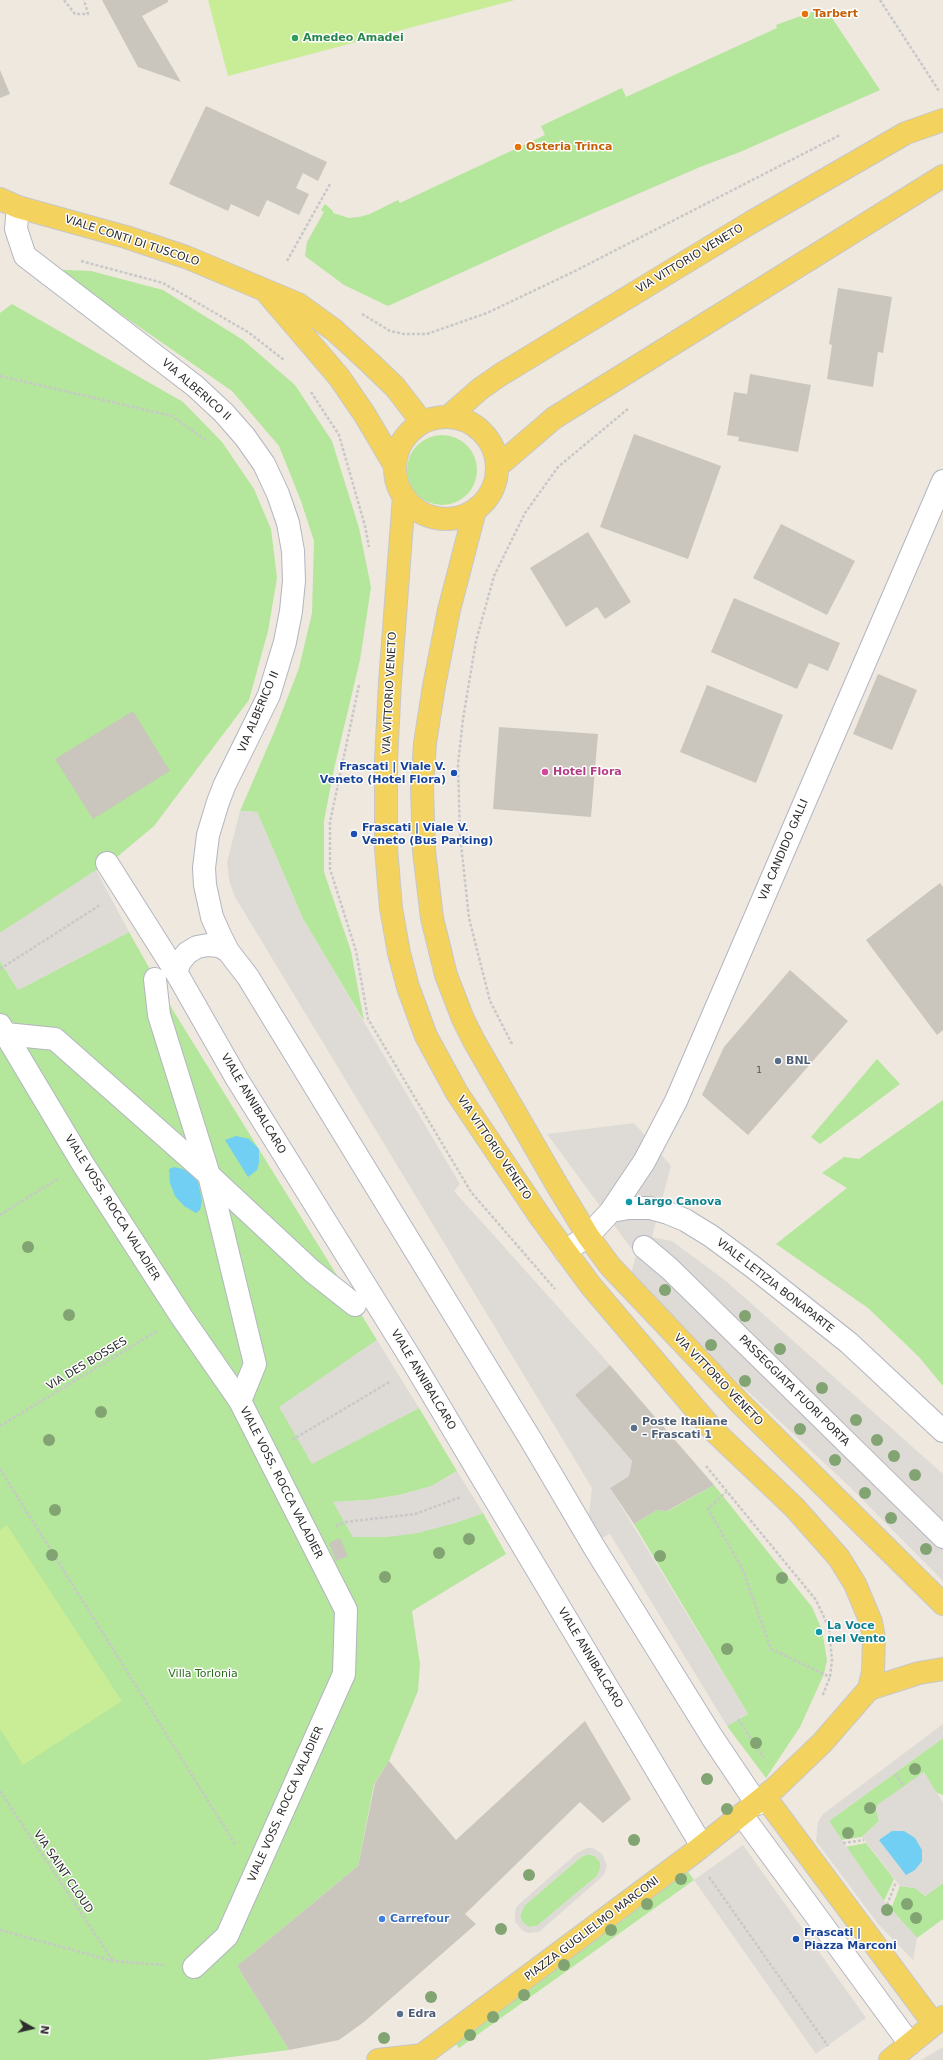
<!DOCTYPE html>
<html>
<head>
<meta charset="utf-8">
<style>
  body { margin:0 }
  #map { position:relative; width:943px; height:2060px; overflow:hidden; background:#eee8df; font-family:"DejaVu Sans",sans-serif }
  canvas { display:block }
  .north { position:absolute; left:12px; top:2008px; width:40px; height:40px; -webkit-text-stroke:3px #fff; paint-order:stroke; rotate:98deg; font-size:11px; font-weight:700; line-height:16px; text-align:center; color:#2d2d2d }
  .north::after { content:''; display:block; margin:auto; width:14px; height:18px; background:#2d2d2d; clip-path:polygon(50% 0,100% 100%,50% 72%,0 100%) }
</style>
</head>
<body>
<div id="map">
<canvas width="943" height="2060"></canvas>
<div class="north">N</div>
</div>
<script>
const context = document.querySelector('canvas').getContext('2d');
context.lineJoin = 'round';
function paint(path, color) { context.fillStyle = color; context.fill(path, 'evenodd'); }
const shape = rows => new Path2D(rows.map(r => 'M' + r).join(''));
function stroke(path, color, width, dash) { context.strokeStyle = color; context.lineWidth = width; context.lineCap = dash ? 'butt' : 'round'; context.setLineDash(dash || []); context.stroke(path); }
function label(font, color, halo, rows, align = 'center') {
  context.font = font + ' "DejaVu Sans",sans-serif'; context.lineWidth = 3; context.setLineDash([]); context.textBaseline = 'middle'; context.strokeStyle = halo; context.fillStyle = color; for (const [text, x, y, turn = 0] of rows) {
    context.save(); context.translate(x, y); context.rotate((+turn || 0) * Math.PI / 180); context.textAlign = isNaN(turn) ? turn : align; if (halo) context.strokeText(text, 0, 0); context.fillText(text, 0, 0); context.restore();
  }
}
const green = shape([
  [820,9,830,15,880,90,740,152,700,167,566,225,388,306,344,285,305,256,307,242,324,212,321,210,325,204,333,211,333,213,349,218,359,217,370,214,398,200,400,203,545,135,541,126,622,88,626,97,777,28,776,25],
  [43,269,91,271,163,290,243,340,295,385,332,441,359,528,371,587,360,660,334,769,324,821,324,872,351,951,364,1021,303,919,257,812,240,811,275,730,299,668,312,613,314,541,301,501,279,446,232,391,109,306],
  [12,304,183,402,222,442,254,489,271,529,277,578,268,631,249,700,154,826,117,857,0,933,0,313],
  '407 470a35 35 0 1 1 70 0a35 35 0 1 1-70 0Z',
  [129,932,174,1012,377,1340,280,1407,312,1463,419,1408,457,1471,432,1486,400,1495,368,1500,334,1502,353,1537,452,1524,483,1513,506,1554,412,1611,420,1664,418,1691,389,1761,374,1784,358,1866,237,1966,289,2050,206,2060,0,2060,0,961,18,990],
  [877,1059,900,1084,820,1144,811,1137],
  [943,1100,943,1386,919,1357,868,1308,776,1244,847,1188,822,1173,844,1157,859,1159],
  [714,1485,812,1607,822,1630,827,1660,824,1674,800,1727,766,1778,727,1726,748,1714,634,1524,657,1510,668,1511],
  [943,1738,943,1795,935,1792,924,1772,876,1809,879,1821,862,1837,841,1840,829,1821],
  [866,1843,894,1879,884,1901,845,1847],
  [588,1854,595,1856,600,1862,600,1869,597,1876,537,1926,529,1927,523,1923,520,1916,524,1906,581,1857],
  [686,1869,694,1880,459,2048,454,2041],
  [943,1883,943,1919,917,1938,891,1909,900,1886,915,1888,925,1896]
]);
const pitch = shape([
  [208,0,515,0,228,76],
  [7,1525,122,1701,23,1765,0,1729,0,1530]
]);
const plaza = shape([
  [240,811,257,812,303,919,460,1184,454,1191,610,1365,575,1395,632,1461,629,1476,610,1488,748,1714,727,1726,610,1534,598,1540,589,1514,592,1488,235,897,229,880,227,862],
  [96,870,129,932,18,990,0,961,0,933],
  [634,1123,671,1166,652,1237,672,1241,726,1281,943,1474,943,1581,851,1488,658,1307,630,1278,636,1255,547,1134],
  [377,1340,419,1408,312,1464,279,1407],
  [457,1471,483,1513,452,1524,418,1533,387,1537,353,1537,333,1502,368,1500,400,1495,432,1486],
  [943,1724,943,1738,829,1821,884,1901,917,1938,913,1960,879,1925,816,1841,818,1822,823,1814],
  [924,1772,943,1803,943,1883,925,1896,915,1888,900,1886,862,1837,879,1821,876,1809,877,1805],
  [743,1845,866,2018,816,2054,694,1880],
  [587,1848,593,1848,602,1854,607,1865,604,1875,539,1932,528,1933,523,1931,515,1922,515,1911,517,1906,577,1853],
  [588,1854,595,1856,600,1862,600,1869,597,1876,537,1926,529,1927,523,1923,520,1916,524,1906,581,1857],
  [943,2047,943,2060,921,2060]
]);
const water = shape([
  [236,1136,249,1139,259,1149,259,1163,257,1170,248,1177,225,1140],
  [174,1167,183,1169,192,1175,198,1182,202,1201,200,1210,196,1213,184,1206,175,1196,170,1183,169,1169],
  [892,1831,904,1831,915,1838,922,1850,922,1861,915,1870,906,1875,879,1840]
]);
const building = shape([
  [102,0,168,0,168,2,142,16,181,82,138,67],
  [0,70,10,94,0,98],
  [206,106,327,162,318,181,303,173,296,188,309,194,299,215,267,200,259,217,231,204,228,211,169,184],
  [838,288,892,297,883,353,878,352,873,387,827,379,832,345,829,344],
  [750,374,811,385,798,452,738,441,739,437,727,435,734,392,747,394],
  [634,434,721,466,688,559,600,527],
  [781,524,855,561,827,615,753,578],
  [588,532,631,602,605,619,597,607,566,627,530,568],
  [734,598,840,643,828,671,809,663,797,689,711,652],
  [878,674,917,690,892,750,853,734],
  [707,685,783,715,756,783,680,752],
  [133,711,170,771,93,819,55,759],
  [499,727,598,734,591,817,493,809],
  [940,883,943,887,943,1030,937,1035,866,940],
  [790,970,848,1021,748,1135,702,1095,724,1047],
  [610,1365,714,1485,667,1511,657,1510,634,1524,610,1488,629,1476,632,1461,575,1395],
  [340,1538,348,1556,336,1561,329,1543],
  [585,1721,631,1799,603,1823,580,1802,465,1914,476,1924,364,2022,339,2040,289,2050,237,1966,358,1866,375,1783,389,1761,456,1840]
]);
const path = shape([
  [64,0,75,14,88,14,84,0],
  [880,0,939,91],
  [81,261,163,283,248,332,284,360],
  [287,261,330,184],
  [362,314,390,331,404,334,427,334,487,313,573,272,840,135],
  [0,376,172,416,207,441],
  [311,392,339,435,365,526,369,547],
  [359,685,330,822,330,869,356,951,368,1019,471,1192,555,1289],
  [0,969,100,905],
  [512,1044,490,1001,469,918,460,835,458,764,463,719,476,641,494,576,525,513,558,467,629,408],
  [0,1215,59,1178],
  [0,1426,157,1331],
  [292,1440,391,1381],
  [706,1466,816,1600,829,1628,832,1660,830,1677,822,1697],
  [0,1469,235,1844],
  [727,1491,708,1509,742,1568,771,1649,830,1677],
  [336,1526,345,1522,415,1514,461,1497],
  [738,1719,764,1758],
  [895,1774,904,1786],
  [0,1791,113,1961],
  [843,1843,864,1840],
  [709,1877,828,2046],
  [887,1905,896,1882],
  [0,1930,113,1961,165,1965]
]);
const minor = shape([
  [18,207,16,229,25,256,195,386,224,413,245,437,264,464,278,494,288,523,293,551,294,581,291,611,285,642,269,695,225,784,218,802,208,835,204,868,205,885,212,917,220,935,228,951,248,977,531,1440,594,1547,712,1737,757,1804],
  [107,863,176,972],
  [228,951,219,946,208,945,197,947,187,953,180,962,176,972,237,1079,413,1362,702,1846],
  [155,979,159,1015,209,1175,255,1364,240,1401],
  [0,1025,83,1164,181,1316,240,1401,346,1610,344,1674,227,1936,194,1967],
  [6,1034,55,1039,209,1175,312,1271,355,1305],
  [611,1211,644,1162,676,1101,943,481],
  [644,1247,670,1269,943,1537],
  [565,1251,588,1236,611,1211,629,1208,650,1208,668,1213,685,1220,711,1236,753,1267,849,1343,943,1431],
  [742,1815,910,2044]
]);
const major = shape([
  [0,199,18,207,126,237,186,257,298,304,334,330,370,363,395,387,422,422],
  [268,294,339,377,365,415,395,466],
  [448,417,480,389,500,375,750,223,906,133,943,120],
  '395 468a51 51 0 1 1 102 0a51 51 0 1 1-102 0Z',
  [497,467,554,418,943,176],
  [404,496,390,682,386,761,386,848,391,908,399,953,408,987,426,1036,457,1093,541,1218,591,1286,714,1431,795,1508,839,1558,855,1584,871,1622,874,1638,873,1672,869,1689],
  [475,510,449,610,434,686,425,743,422,788,424,851,432,918,446,975,463,1019,474,1041,557,1185,588,1236,610,1266,740,1403,943,1604],
  [765,1797,934,2024],
  [378,2060,422,2055,692,1854,775,1788,822,1743,869,1689,919,1673,943,1669],
  [890,2060,943,2017]
]);
const trees = [
  [28,1247],
  [665,1290],
  [69,1315],
  [745,1316],
  [711,1345],
  [780,1349],
  [745,1381],
  [822,1388],
  [101,1412],
  [856,1420],
  [800,1429],
  [49,1440],
  [877,1440],
  [894,1456],
  [835,1460],
  [915,1475],
  [865,1493],
  [55,1510],
  [891,1518],
  [469,1539],
  [926,1549],
  [439,1553],
  [52,1555],
  [660,1556],
  [385,1577],
  [782,1578],
  [727,1649],
  [756,1743],
  [915,1769],
  [707,1779],
  [870,1808],
  [727,1809],
  [848,1833],
  [634,1840],
  [529,1875],
  [681,1879],
  [647,1904],
  [907,1904],
  [887,1910],
  [916,1918],
  [501,1929],
  [611,1930],
  [564,1965],
  [524,1995],
  [431,1997],
  [493,2017],
  [470,2035],
  [384,2038]
];
const markers = [
  [805,14,4,"#e8710a"],
  [295,38,4,"#2e9e5b"],
  [518,147,4,"#e8710a"],
  [545,772,4,"#d1479c"],
  [454,773,4,"#1a4fb4"],
  [354,834,4,"#1a4fb4"],
  [778,1061,4,"#5c6f8a"],
  [629,1202,4,"#0f9aa8"],
  [634,1428,4,"#5c6f8a"],
  [819,1632,4,"#0f9aa8"],
  [382,1919,4,"#3f7fe0"],
  [796,1939,4,"#1a4fb4"],
  [400,2014,4,"#5c6f8a"]
];
const numberNames = [
  ["1",759,1071]
];
const foodNames = [
  ["Tarbert",813,14],
  ["Osteria Trinca",526,147]
];
const leisureNames = [
  ["Amedeo Amadei",303,38]
];
const streetNames = [
  ["VIALE CONTI DI TUSCOLO",132,241,18],
  ["VIA VITTORIO VENETO",690,259,-31],
  ["VIA ALBERICO II",196,390,41],
  ["VIA VITTORIO VENETO",390,693,-87],
  ["VIA ALBERICO II",259,712,-67],
  ["VIA CANDIDO GALLI",784,850,-67],
  ["VIALE ANNIBALCARO",253,1104,59],
  ["VIA VITTORIO VENETO",494,1148,56],
  ["VIALE VOSS. ROCCA VALADIER",112,1208,58],
  ["VIALE LETIZIA BONAPARTE",775,1286,38],
  ["VIA DES BOSSES",87,1364,-31],
  ["VIALE ANNIBALCARO",423,1380,59],
  ["VIA VITTORIO VENETO",718,1380,46],
  ["PASSEGGIATA FUORI PORTA",794,1391,45],
  ["VIALE VOSS. ROCCA VALADIER",281,1483,63],
  ["VIALE ANNIBALCARO",590,1658,59],
  ["VIALE VOSS. ROCCA VALADIER",286,1804,-66],
  ["VIA SAINT CLOUD",63,1872,56],
  ["PIAZZA GUGLIELMO MARCONI",592,1929,-37]
];
const transitNames = [
  ["Frascati | Viale V.",446,767,"right"],
  ["Veneto (Hotel Flora)",446,780,"right"],
  ["Frascati | Viale V.",362,828],
  ["Veneto (Bus Parking)",362,841],
  ["Frascati |",804,1933],
  ["Piazza Marconi",804,1946]
];
const hotelNames = [
  ["Hotel Flora",553,772]
];
const serviceNames = [
  ["BNL",786,1061],
  ["Poste Italiane",642,1422],
  ["– Frascati 1",642,1435],
  ["Edra",408,2014]
];
const cultureNames = [
  ["Largo Canova",637,1202],
  ["La Voce",827,1626],
  ["nel Vento",827,1639]
];
const parkNames = [
  ["Villa Torlonia",203,1674]
];
const shopNames = [
  ["Carrefour",390,1919]
];
paint(green, '#b4e69b');
paint(pitch, '#c8ed96');
paint(plaza, '#dedbd6');
paint(water, '#70cff2');
paint(building, '#cac6bd');
stroke(minor, '#b3b5c0', 24);
stroke(major, '#c8c8c8', 24);
stroke(path, '#c8c8c8', 2.5, [3, 2]);
stroke(minor, '#fff', 22);
stroke(major, '#f4d25e', 22);
context.fillStyle = '#82a472';
for (const [x, y] of trees) { context.beginPath(); context.arc(x, y, 6, 0, 2 * Math.PI); context.fill(); }
for (const [x, y, r, color] of markers) { const dot = new Path2D(); dot.arc(x, y, r, 0, 2 * Math.PI); context.fillStyle = color; context.fill(dot); stroke(dot, '#fff', 1.5); }
label('9px', '#545351', null, numberNames);
label('bold 11px', '#c56008', '#fff', foodNames, 'left');
label('bold 11px', '#27864d', '#fff', leisureNames, 'left');
label('11px', '#2d2d2d', '#fff', streetNames);
label('bold 11px', '#164399', '#fff', transitNames, 'left');
label('bold 11px', '#b23c85', '#fff', hotelNames, 'left');
label('bold 11px', '#4e5e75', '#fff', serviceNames, 'left');
label('bold 11px', '#0d838f', '#fff', cultureNames, 'left');
label('11px', '#2a6d19', '#fff', parkNames);
label('bold 11px', '#366cbe', '#fff', shopNames, 'left');
</script>
</body>
</html>
